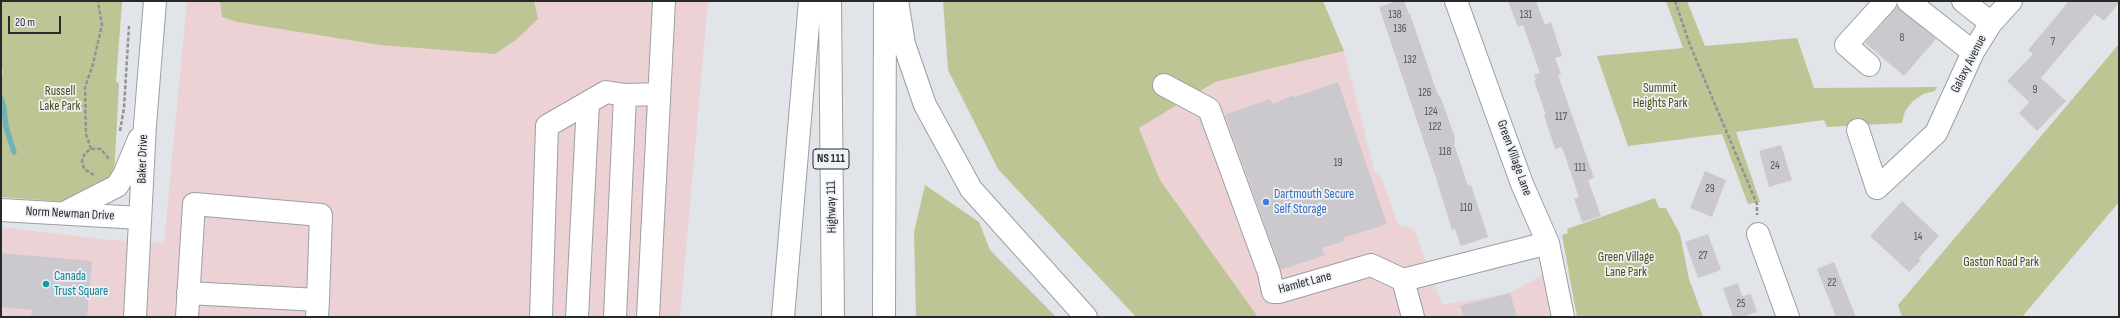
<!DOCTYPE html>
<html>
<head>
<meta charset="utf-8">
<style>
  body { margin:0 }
  #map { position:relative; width:2120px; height:318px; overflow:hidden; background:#e1e4e8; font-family:"Sofia Sans Condensed",sans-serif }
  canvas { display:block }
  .frame { position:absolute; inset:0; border:2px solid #27292a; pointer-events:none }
  .scale { position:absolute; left:8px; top:16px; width:53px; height:18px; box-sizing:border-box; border:2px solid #27292a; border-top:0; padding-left:5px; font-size:12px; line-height:14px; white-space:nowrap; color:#27292a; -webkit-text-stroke:3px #eef1f6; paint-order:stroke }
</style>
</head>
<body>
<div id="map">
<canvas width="2120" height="318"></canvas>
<div class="frame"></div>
<div class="scale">20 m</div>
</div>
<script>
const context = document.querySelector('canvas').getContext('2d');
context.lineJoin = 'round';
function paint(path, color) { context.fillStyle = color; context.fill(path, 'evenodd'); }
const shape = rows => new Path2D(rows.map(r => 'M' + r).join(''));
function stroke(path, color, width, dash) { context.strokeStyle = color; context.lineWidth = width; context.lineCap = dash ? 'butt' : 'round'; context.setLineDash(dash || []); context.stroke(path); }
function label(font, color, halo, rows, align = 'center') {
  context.font = font + ' "Sofia Sans Condensed",sans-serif'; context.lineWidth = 3.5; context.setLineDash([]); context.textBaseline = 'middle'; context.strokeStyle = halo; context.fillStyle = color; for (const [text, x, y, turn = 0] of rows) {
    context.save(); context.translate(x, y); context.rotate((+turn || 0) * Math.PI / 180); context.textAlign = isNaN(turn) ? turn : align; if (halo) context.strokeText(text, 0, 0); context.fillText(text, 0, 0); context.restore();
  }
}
const commercial = shape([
  [187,1,708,1,680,317,1,317,1,227,110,240,164,243],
  [1344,51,1374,170,1381,176,1398,225,1414,229,1442,305,1510,293,1546,273,1552,317,1258,317,1160,180,1139,128,1215,82]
]);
const green = shape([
  [1,1,122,2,116,82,119,83,113,197,105,205,1,197,1,84,3,71,1,64],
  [220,1,534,1,538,19,517,39,495,54,380,45,237,22,222,17],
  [943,1,1323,1,1344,51,1215,82,1139,128,1160,180,1258,317,1136,317,998,169,948,70],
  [1666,1,1687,1,1705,46,1797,38,1814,88,1937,87,1935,91,1923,94,1913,101,1905,111,1902,123,1827,127,1824,120,1736,132,1760,202,1748,204,1722,134,1628,146,1597,56,1683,48],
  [2119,44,2119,202,2022,317,1902,317,1898,305],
  [925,185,979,222,990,250,1056,317,916,317,914,232],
  [1655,198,1659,208,1666,208,1680,234,1689,279,1703,317,1577,317,1562,235,1568,233,1567,229]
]);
const stream = shape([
  [1,98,4,109,6,127,14,152]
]);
const building = shape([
  [1397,1,1404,1,1409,14,1410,14,1437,93,1441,98,1455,138,1454,144,1468,186,1471,185,1488,237,1461,246,1455,229,1452,230,1437,181,1379,7],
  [1508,1,1536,1,1545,25,1551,22,1562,56,1555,58,1561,74,1558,75,1594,178,1588,180,1601,216,1582,222,1574,199,1579,197,1562,147,1555,149,1544,115,1546,115,1534,81,1536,80,1534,75,1540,73,1523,25,1518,27],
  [2069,1,2119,1,2119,3,2104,21,2095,14,2041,78,2066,101,2037,131,2019,113,2029,102,2007,81,2033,54,2028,50],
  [1897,6,1936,39,1904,76,1865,43],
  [1338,82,1387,224,1343,238,1344,241,1322,248,1325,255,1281,270,1225,115,1270,99,1272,104,1294,95,1295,97],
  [1781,145,1792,180,1769,187,1759,151],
  [1705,171,1726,180,1712,217,1690,208],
  [1902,201,1939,236,1919,258,1921,260,1909,272,1870,236],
  [1708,234,1721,270,1698,278,1685,242],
  [1,253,92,261,87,317,31,317,32,310,1,307],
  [1834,262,1856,317,1836,317,1817,269],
  [1738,283,1742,296,1751,294,1757,312,1743,317,1733,317,1723,288],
  [1510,293,1517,317,1464,317,1460,306]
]);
const path = shape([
  [1675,1,1690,45,1757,204,1757,215],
  [120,131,124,108,129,26],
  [91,149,86,134,85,87,93,64,102,25,98,1],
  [94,175,84,169,82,161,85,153,91,149,101,149,109,159]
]);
const minor = shape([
  [1456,1,1522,184,1548,243,1563,317],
  [1908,1,1973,52],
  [1963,1,1991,23],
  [1869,65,1846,45,1886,1],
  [1164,85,1209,109,1269,273,1273,292,1279,292,1371,265,1403,280,1548,243],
  [1858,130,1877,188,1936,133,1973,52,1991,23,2011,1],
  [1,210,140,218],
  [64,213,117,186,124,175,139,139],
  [1758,234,1788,317],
  [1403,280,1413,317],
  [188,293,318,300,317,317],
  [135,317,145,125,155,1],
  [187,317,194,204,321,215,318,300],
  [541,317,547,126,606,92,625,95,659,94],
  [577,317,588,103],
  [615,317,625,95],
  [648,317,664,1]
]);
const highway = shape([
  [830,1,833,317],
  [897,1,904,44,925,105,971,189,1086,317],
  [783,317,810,1],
  [884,317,885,1]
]);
const markers = [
  [1266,202,4,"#3f7fe0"],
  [46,284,4,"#0f9aa8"]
];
const numberNames = [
  ["138",1395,15],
  ["131",1526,15],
  ["136",1400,29],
  ["8",1902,38],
  ["7",2053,42],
  ["132",1410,60],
  ["9",2035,90],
  ["126",1425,93],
  ["124",1431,112],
  ["117",1561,117],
  ["122",1435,127],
  ["118",1445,152],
  ["19",1338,163],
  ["24",1775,166],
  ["111",1580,168],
  ["29",1710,189],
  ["110",1466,208],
  ["14",1918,237],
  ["27",1703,256],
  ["22",1832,283],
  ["25",1741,304]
];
const shields = [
  [831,159,36]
];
const shieldNames = [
  ["NS 111",831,159]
];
const streetNames = [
  ["Galaxy Avenue",1969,64,-63],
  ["Green Village Lane",1514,158,70],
  ["Baker Drive",143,159,-88],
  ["Highway 111",832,207,-91],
  ["Norm Newman Drive",70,214,3],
  ["Hamlet Lane",1305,283,-15]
];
const parkNames = [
  ["Summit",1660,89],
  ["Heights Park",1660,104],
  ["Russell",60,92],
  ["Lake Park",60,107],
  ["Green Village",1626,258],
  ["Lane Park",1626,273],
  ["Gaston Road Park",2001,263]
];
const shopNames = [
  ["Dartmouth Secure",1274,195],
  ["Self Storage",1274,210]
];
const cultureNames = [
  ["Canada",54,277],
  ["Trust Square",54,292]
];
paint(commercial, '#edd2d5');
paint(green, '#bec595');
stroke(stream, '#6fb3b7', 5.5);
paint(building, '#ccc9ce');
stroke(minor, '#9b9ea2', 24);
stroke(highway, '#9b9ea2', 24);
stroke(path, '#909295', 2.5, [4, 2]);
stroke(minor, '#fff', 22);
stroke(highway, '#fff', 22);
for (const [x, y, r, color] of markers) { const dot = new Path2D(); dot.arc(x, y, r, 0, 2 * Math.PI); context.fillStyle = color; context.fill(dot); stroke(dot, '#eef1f6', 1.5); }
label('11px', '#505153', null, numberNames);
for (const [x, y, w] of shields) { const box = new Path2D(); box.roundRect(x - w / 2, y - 10, w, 20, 3); context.fillStyle = '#eef1f6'; context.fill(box); stroke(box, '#27292a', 1); }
label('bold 12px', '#27292a', null, shieldNames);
label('13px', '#27292a', '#eef1f6', streetNames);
label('13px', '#484d13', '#eef1f6', parkNames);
label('13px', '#366cbe', '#eef1f6', shopNames, 'left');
label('13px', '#0d838f', '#eef1f6', cultureNames, 'left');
</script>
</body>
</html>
